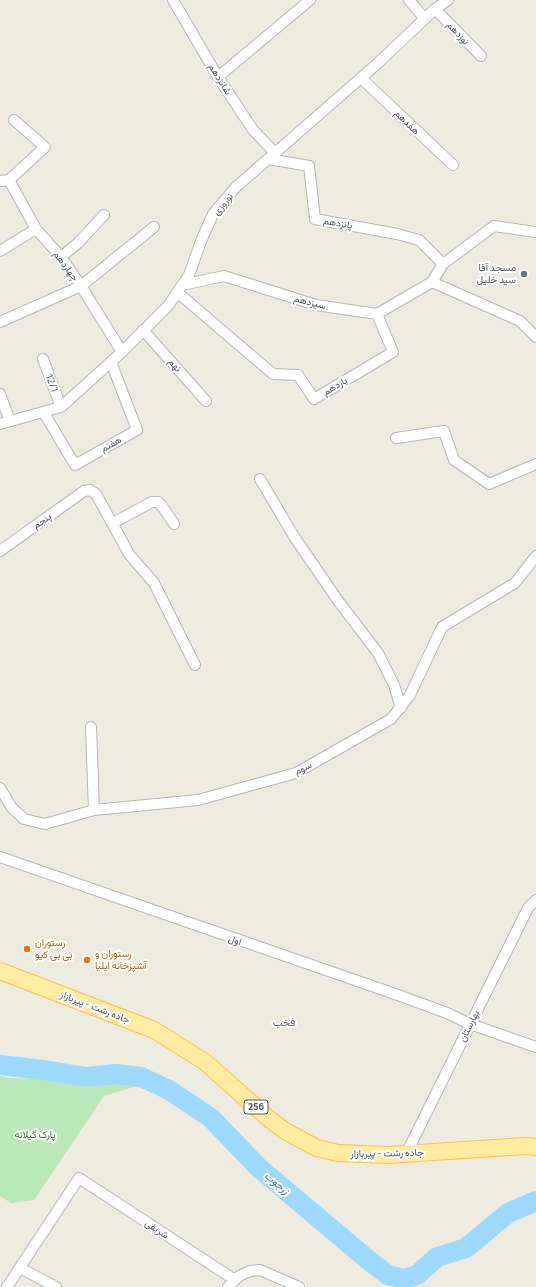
<!DOCTYPE html>
<html>
<head>
<meta charset="utf-8">
<style>
  body { margin:0 }
  canvas { display:block; background:#edeadf }
</style>
</head>
<body>
<canvas width="536" height="1287"></canvas>
<script>
const context = document.querySelector('canvas').getContext('2d');
context.lineJoin = 'round';
function paint(path, color) { context.fillStyle = color; context.fill(path, 'evenodd'); }
const shape = rows => new Path2D(rows.map(r => 'M' + r).join(''));
function stroke(path, color, width, dash) { context.strokeStyle = color; context.lineWidth = width; context.lineCap = dash ? 'butt' : 'round'; context.setLineDash(dash || []); context.stroke(path); }
function label(font, color, halo, rows, align = 'center') {
  context.font = font + ' Commissioner,Vazirmatn,sans-serif'; context.lineWidth = 4; context.setLineDash([]); context.textBaseline = 'middle'; context.strokeStyle = halo; context.fillStyle = color; for (const [text, x, y, turn = 0] of rows) {
    context.save(); context.translate(x, y); context.rotate((+turn || 0) * Math.PI / 180); context.textAlign = isNaN(turn) ? turn : align; if (halo) context.strokeText(text, 0, 0); context.fillText(text, 0, 0); context.restore();
  }
}
const green = shape([
  [0,1076,10,1078,103,1081,137,1086,104,1096,34,1200,11,1203,0,1196]
]);
const river = shape([
  [0,1065,44,1070,86,1077,116,1074,141,1077,169,1090,211,1118,258,1167,367,1259,388,1275,403,1279,417,1275,437,1257,466,1248,508,1213,536,1201]
]);
const minor = shape([
  [173,0,218,77,253,130,275,153],
  [409,0,425,19],
  [435,9,481,56],
  [218,77,310,0],
  [361,78,453,165],
  [269,159,309,166,315,219,397,234,419,240,443,264],
  [9,180,36,229,61,257,81,286,122,352],
  [0,181,9,180,45,147,14,120],
  [0,251,36,229],
  [61,257,78,243,104,215],
  [432,282,520,321,536,337],
  [182,285,224,276,316,305,377,314,432,282,443,264,494,226,536,232],
  [177,292,273,374,298,375,314,399,393,352,377,314],
  [0,322,81,286,154,227],
  [143,330,206,401],
  [43,359,61,407],
  [0,394,10,421],
  [44,413,75,465,137,430,111,362],
  [0,424,61,407,122,352,168,306,189,275,201,241,213,214,236,187,378,63,435,9,448,0],
  [396,438,444,431,454,460,489,484,536,464],
  [260,479,295,538,339,602,378,653,394,685,401,708],
  [113,523,152,502,158,502,162,506,174,524],
  [0,551,84,491,90,490,96,494,129,554,154,583,195,665],
  [91,727,94,810],
  [0,788,12,808,24,819,45,824,94,810,198,800,296,773,391,719,410,695,442,627,515,583,536,556],
  [0,857,398,995,447,1013,470,1024,536,1047],
  [406,1154,528,908,536,900],
  [20,1268,56,1287],
  [7,1287,79,1178,235,1280],
  [228,1287,239,1276,250,1271,260,1270,299,1287]
]);
const primary = shape([
  [0,971,154,1030,205,1062,268,1118,285,1131,317,1148,338,1153,387,1155,526,1146,536,1147]
]);
const markers = [
  [524,274,4,"#6b7280"],
  [27,949,4,"#e8710a"],
  [87,960,4,"#e8710a"]
];
const shields = [
  [256,1107,24]
];
const shieldNames = [
  ["256",256,1107]
];
const streetNames = [
  ["نوزدهم",458,33,46],
  ["شانزدهم",220,79,58],
  ["هفدهم",407,122,44],
  ["نوروزی",223,204,-51],
  ["پانزدهم",338,223,10],
  ["چهاردهم",66,266,53],
  ["سیزدهم",310,302,14],
  ["نهم",175,365,48],
  ["12/1",52,383,69],
  ["یازدهم",335,386,-31],
  ["هفتم",111,444,-29],
  ["پنجم",42,521,-35],
  ["سوم",303,768,-26],
  ["اول",235,940,19],
  ["جاده رشت - پیربازار",95,1007,21],
  ["بهارستان",469,1026,-64],
  ["جاده رشت - پیربازار",387,1153,-1],
  ["شریفی",157,1229,33]
];
const worshipNames = [
  ["مسجد آقا",516,268],
  ["سید خلیل",516,280]
];
const foodNames = [
  ["رستوران",35,943],
  ["بی بی کیو",35,955],
  ["رستوران و",95,954],
  ["آشپزخانه ایلیا",95,966]
];
const parkNames = [
  ["پارک گیلانه",35,1135]
];
const neighbourhoodNames = [
  ["فخب",284,1022]
];
const waterNames = [
  ["زرجوب",277,1183,40]
];
paint(green, '#bbe8b8');
stroke(river, '#9ed9ff', 20);
stroke(minor, '#b5b9be', 12);
stroke(primary, '#ffc347', 18);
stroke(minor, '#fff', 10);
stroke(primary, '#ffeca3', 16);
for (const [x, y, r, color] of markers) { const dot = new Path2D(); dot.arc(x, y, r, 0, 2 * Math.PI); context.fillStyle = color; context.fill(dot); stroke(dot, '#fff', 1.5); }
for (const [x, y, w] of shields) { const box = new Path2D(); box.roundRect(x - w / 2, y - 7, w, 14, 3); context.fillStyle = '#fff'; context.fill(box); stroke(box, '#585d62', 1); }
label('bold 9px', '#585d62', null, shieldNames);
label('10px', '#585d62', '#fff', streetNames);
label('10px', '#5b616d', '#fff', worshipNames, 'right');
label('10px', '#c56008', '#fff', foodNames, 'left');
label('10px', '#2c862c', '#fff', parkNames);
label('11px', '#696f74', '#fff', neighbourhoodNames);
label('italic 11px', '#3075b2', '#fff', waterNames);
</script>
</body>
</html>
